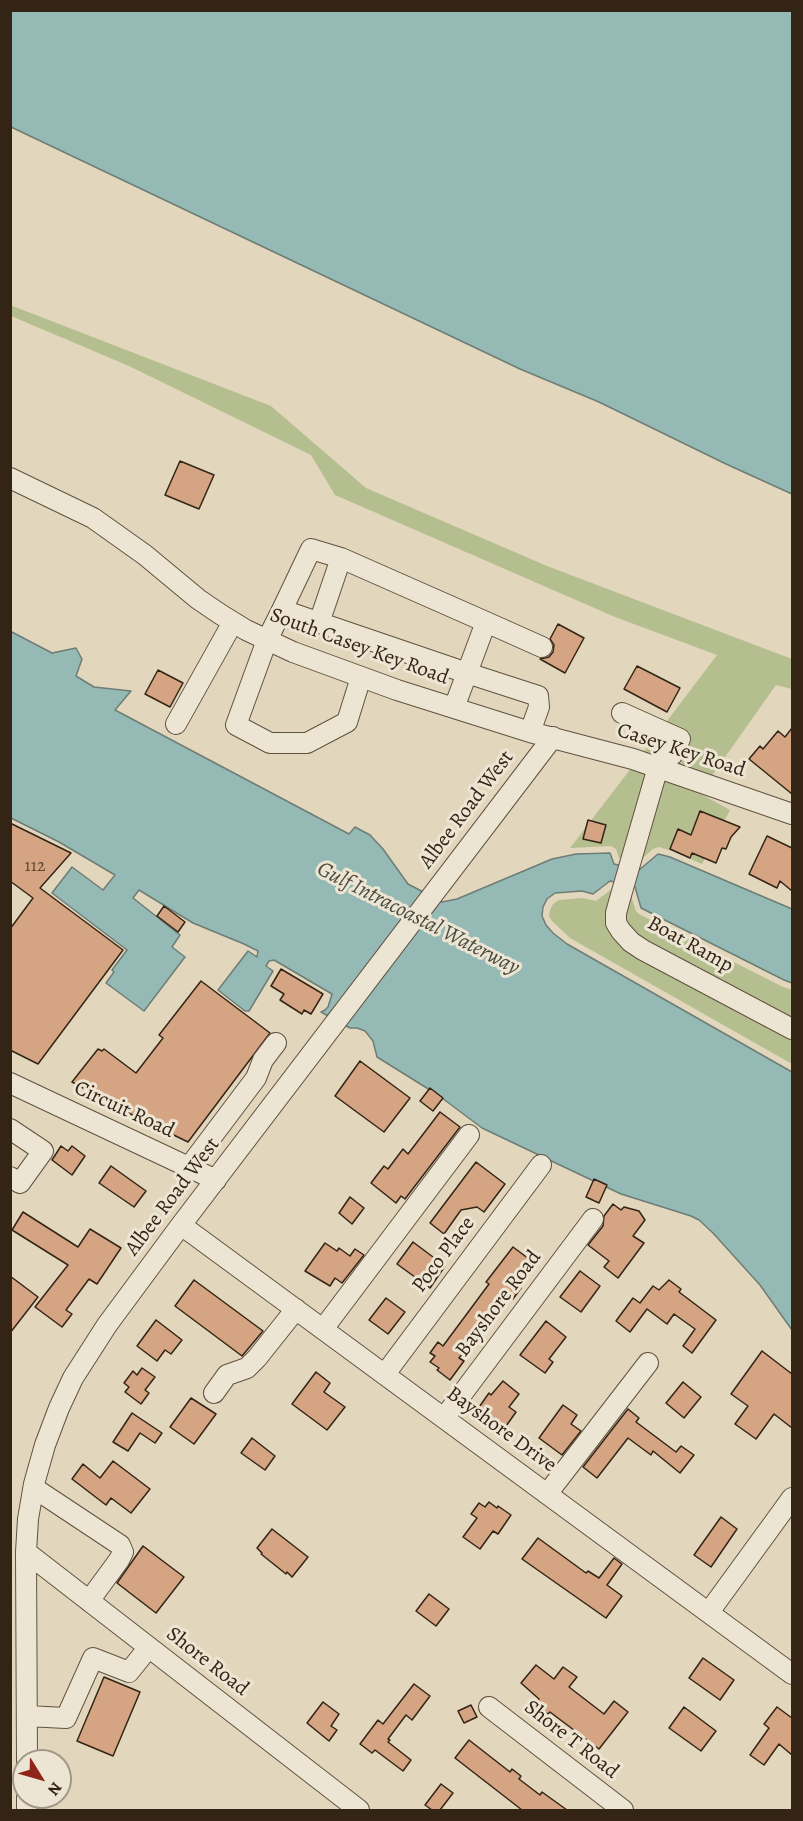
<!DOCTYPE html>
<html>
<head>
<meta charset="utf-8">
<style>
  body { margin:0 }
  #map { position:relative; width:803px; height:1821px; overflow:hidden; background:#e2d7bc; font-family:Alegreya,serif }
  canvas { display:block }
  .frame { position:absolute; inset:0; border:12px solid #342416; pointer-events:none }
  .north { position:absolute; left:12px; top:1749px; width:60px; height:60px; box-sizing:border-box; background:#ece5d3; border:2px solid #a29887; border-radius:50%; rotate:127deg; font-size:16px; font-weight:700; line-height:24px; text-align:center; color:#342416 }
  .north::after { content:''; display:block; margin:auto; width:21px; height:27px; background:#8f2418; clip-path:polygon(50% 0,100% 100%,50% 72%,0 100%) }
</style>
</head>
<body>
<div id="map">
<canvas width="803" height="1821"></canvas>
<div class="frame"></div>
<div class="north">N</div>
</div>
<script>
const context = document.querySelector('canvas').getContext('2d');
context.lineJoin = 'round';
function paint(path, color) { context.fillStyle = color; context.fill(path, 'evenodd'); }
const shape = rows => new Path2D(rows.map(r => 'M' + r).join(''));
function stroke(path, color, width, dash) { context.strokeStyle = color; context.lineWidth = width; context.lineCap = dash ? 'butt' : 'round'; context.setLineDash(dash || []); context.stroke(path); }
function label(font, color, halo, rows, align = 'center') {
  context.font = font + ' Alegreya,serif'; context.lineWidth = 6; context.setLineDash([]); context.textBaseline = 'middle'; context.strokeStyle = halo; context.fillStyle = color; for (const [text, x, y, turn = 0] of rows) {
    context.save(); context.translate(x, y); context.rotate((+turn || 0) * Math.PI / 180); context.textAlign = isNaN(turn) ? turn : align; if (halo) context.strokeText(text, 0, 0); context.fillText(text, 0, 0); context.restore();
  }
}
const green = shape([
  [10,305,271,406,366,488,547,566,792,659,792,689,776,685,711,777,642,754,717,655,615,617,335,495,311,455,129,366,11,316],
  [632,767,702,790,701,794,730,810,702,864,672,851,659,847,653,849,637,863,619,858,616,849,611,846,570,848],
  [613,888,630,893,636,911,639,914,781,986,792,990,792,1064,570,938,552,921,549,916,550,910,553,904,559,900,582,898,596,901]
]);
const water = shape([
  [10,11,792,11,792,494,726,464,599,402,520,369,11,127,10,11],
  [10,631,52,653,76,648,82,659,76,676,94,687,131,691,115,710,349,834,355,827,370,835,383,849,408,884,442,902,457,899,552,859,576,854,610,853,614,864,639,870,658,854,670,857,792,909,792,983,784,980,641,908,635,887,610,881,593,894,582,891,555,893,547,899,543,907,542,916,546,925,553,933,567,944,792,1072,792,1330,760,1285,713,1233,699,1220,691,1216,621,1194,482,1128,438,1095,377,1057,373,1041,365,1031,357,1028,350,1028,321,1012,325,1010,328,1007,332,994,274,960,269,961,266,966,273,971,249,1011,245,1011,218,990,248,951,257,957,258,951,244,944,193,923,139,890,133,898,180,935,172,947,185,957,144,1011,106,983,114,972,112,970,127,950,52,893,72,867,103,890,115,875,59,842,11,818,10,631]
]);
const building = shape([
  [180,461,214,475,199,509,165,495,180,461],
  [558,624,584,638,565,673,540,659,549,657,553,652,554,645,550,639,558,624],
  [637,666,680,688,667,712,624,689,637,666],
  [158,670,183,683,170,707,145,694,158,670],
  [792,728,792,794,749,759,760,746,763,749,778,731,785,737,792,728],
  [700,811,740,827,731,837,726,849,722,848,716,863,692,853,690,858,670,849,678,829,691,835,700,811],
  [588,820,606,825,601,843,583,839,588,820],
  [10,823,71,853,40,888,123,950,38,1064,10,1050,10,929,33,898,10,881,10,823],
  [767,836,792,848,792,891,780,881,777,888,749,874,767,836],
  [164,906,185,922,178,932,157,916,164,906],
  [281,969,323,994,311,1014,304,1010,302,1014,280,1000,284,994,271,986,281,969],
  [201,981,270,1033,188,1142,112,1105,113,1104,72,1082,98,1049,102,1051,104,1049,136,1073,163,1038,159,1035,201,981],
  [360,1061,410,1098,384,1132,335,1096,360,1061],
  [430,1088,443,1098,433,1111,420,1101,430,1088],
  [440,1112,460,1127,405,1199,401,1196,396,1203,371,1183,384,1166,388,1169,403,1149,408,1154,440,1112],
  [61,1146,68,1151,72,1146,85,1156,72,1175,52,1160,61,1146],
  [476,1162,505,1184,484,1212,477,1207,461,1210,444,1234,430,1223,476,1162],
  [111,1166,146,1191,134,1207,99,1183,111,1166],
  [594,1179,607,1185,599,1203,586,1197,594,1179],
  [350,1197,364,1208,352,1224,339,1213,350,1197],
  [613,1204,621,1210,624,1207,639,1211,645,1220,633,1236,644,1243,618,1278,604,1267,609,1261,588,1245,603,1226,604,1216,613,1204],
  [23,1212,78,1247,90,1229,121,1248,97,1284,89,1279,66,1310,72,1314,62,1327,35,1307,68,1265,12,1230,23,1212],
  [413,1242,445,1266,430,1288,397,1264,413,1242],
  [325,1243,337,1251,339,1248,350,1256,355,1249,364,1255,342,1283,335,1278,330,1286,305,1271,325,1243],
  [513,1247,533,1262,516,1285,521,1288,513,1299,510,1297,485,1330,482,1328,459,1358,464,1361,450,1380,437,1370,439,1368,430,1362,435,1356,430,1353,438,1342,443,1346,489,1284,486,1282,513,1247],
  [580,1271,600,1286,581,1312,560,1297,580,1271],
  [10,1276,38,1297,10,1333,10,1276],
  [194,1280,263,1331,242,1356,175,1306,194,1280],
  [669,1280,681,1289,679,1292,716,1320,692,1353,683,1346,695,1329,674,1314,667,1324,647,1309,630,1332,616,1321,633,1298,640,1303,653,1286,659,1290,669,1280],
  [386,1298,405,1312,388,1334,369,1320,386,1298],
  [156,1320,182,1340,171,1354,165,1350,157,1361,137,1346,156,1320],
  [546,1321,566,1337,549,1359,553,1362,545,1373,520,1355,546,1321],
  [762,1351,792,1374,792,1428,774,1414,756,1439,735,1424,748,1406,731,1394,762,1351],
  [142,1368,155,1377,145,1390,149,1393,141,1404,125,1392,129,1387,124,1383,133,1371,137,1375,142,1368],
  [316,1372,330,1383,324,1392,345,1407,327,1430,292,1404,316,1372],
  [503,1381,519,1394,509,1407,516,1412,504,1429,477,1410,489,1393,491,1395,503,1381],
  [683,1382,701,1397,684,1418,666,1403,683,1382],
  [191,1398,216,1414,194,1444,170,1427,191,1398],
  [563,1405,577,1415,571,1424,581,1431,562,1455,539,1438,563,1405],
  [628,1409,639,1418,636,1422,676,1452,681,1446,694,1455,680,1473,653,1451,651,1455,628,1438,597,1478,583,1467,628,1409],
  [132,1413,162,1433,155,1443,140,1433,128,1451,113,1442,132,1413],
  [252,1438,275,1456,265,1470,241,1453,252,1438],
  [113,1461,150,1489,131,1513,111,1498,106,1505,72,1479,83,1464,100,1478,113,1461],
  [489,1502,497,1508,498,1506,511,1515,498,1534,493,1531,480,1549,463,1537,477,1518,471,1514,479,1503,485,1507,489,1502],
  [721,1517,737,1529,711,1567,694,1555,721,1517],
  [272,1529,308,1557,292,1577,287,1572,286,1574,261,1554,262,1553,257,1548,272,1529],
  [538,1538,586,1573,588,1571,599,1578,614,1558,622,1564,607,1585,622,1596,606,1618,522,1559,538,1538],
  [143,1546,184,1577,156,1613,117,1583,143,1546],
  [429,1594,449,1609,436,1626,416,1611,429,1594],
  [703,1658,734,1680,720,1700,689,1678,703,1658],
  [536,1665,554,1679,563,1667,577,1677,569,1687,604,1714,614,1701,628,1712,599,1749,550,1712,548,1714,535,1704,539,1699,521,1683,536,1665],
  [104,1677,140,1692,113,1756,77,1741,104,1677],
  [414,1684,430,1696,412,1720,406,1715,388,1739,390,1740,388,1742,411,1760,403,1771,375,1750,372,1753,360,1744,378,1720,383,1724,414,1684],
  [323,1702,339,1714,331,1726,337,1730,329,1741,307,1723,323,1702],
  [471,1705,477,1717,464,1723,458,1711,471,1705],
  [684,1707,716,1731,701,1751,669,1728,684,1707],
  [777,1707,792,1718,792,1755,779,1744,764,1765,750,1755,769,1728,764,1724,777,1707],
  [469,1740,510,1772,512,1769,521,1776,519,1779,540,1795,542,1792,567,1810,522,1810,455,1758,469,1740],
  [441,1784,453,1793,440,1810,432,1810,425,1805,441,1784]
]);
const minor = shape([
  [10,478,93,518,145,555,198,599,220,614,246,630,293,652,397,690,530,732,633,759,792,814],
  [282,610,311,549,341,558],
  [486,622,542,647],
  [319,623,341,558,486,622,467,673,538,696,539,707,530,732],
  [361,677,347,722,307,743,270,743,236,725,267,640,282,610,467,673,454,708],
  [622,713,680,739,672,755,658,767,621,895,616,913,616,923,621,931,631,942,643,950,792,1029],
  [176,724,233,622],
  [10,1083,216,1180],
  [10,1129,43,1151,20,1183,10,1177],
  [189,1167,256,1078,263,1060,276,1043],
  [181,1225,792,1674],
  [323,1329,469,1135],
  [385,1374,541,1165],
  [214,1393,227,1375,247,1368,257,1358,296,1309],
  [444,1418,593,1219],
  [34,1488,120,1545,123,1552,119,1560,89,1601],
  [547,1494,648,1363],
  [26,1552,359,1810],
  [709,1612,792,1498],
  [489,1707,623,1810],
  [27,1716,66,1718,93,1658,129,1672,149,1647],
  [27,1761,26,1552,28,1519,34,1484,45,1445,59,1408,73,1378,107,1325,181,1225,553,737],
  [27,1797,27,1810]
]);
const numberNames = [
  ["112",35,867]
];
const streetNames = [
  ["South Casey Key Road",359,647,20],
  ["Casey Key Road",681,751,18],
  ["Albee Road West",467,810,-53],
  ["Boat Ramp",690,945,29],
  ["Circuit Road",124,1110,25],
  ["Albee Road West",173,1197,-53],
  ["Poco Place",444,1255,-53],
  ["Bayshore Road",499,1304,-53],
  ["Bayshore Drive",501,1430,36],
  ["Shore Road",207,1662,38],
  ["Shore T Road",571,1740,38]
];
const waterNames = [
  ["Gulf Intracoastal Waterway",418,919,27]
];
paint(green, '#b5be8f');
paint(water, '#95b9b5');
stroke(water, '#6e7d75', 1.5);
paint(building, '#d4a483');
stroke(building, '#342416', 1.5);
stroke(minor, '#605140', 22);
stroke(minor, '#ece5d3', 20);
label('18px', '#5c4431', null, numberNames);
label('21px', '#342416', '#ece5d3', streetNames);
label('italic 22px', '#4c493e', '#ece5d3', waterNames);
</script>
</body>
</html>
